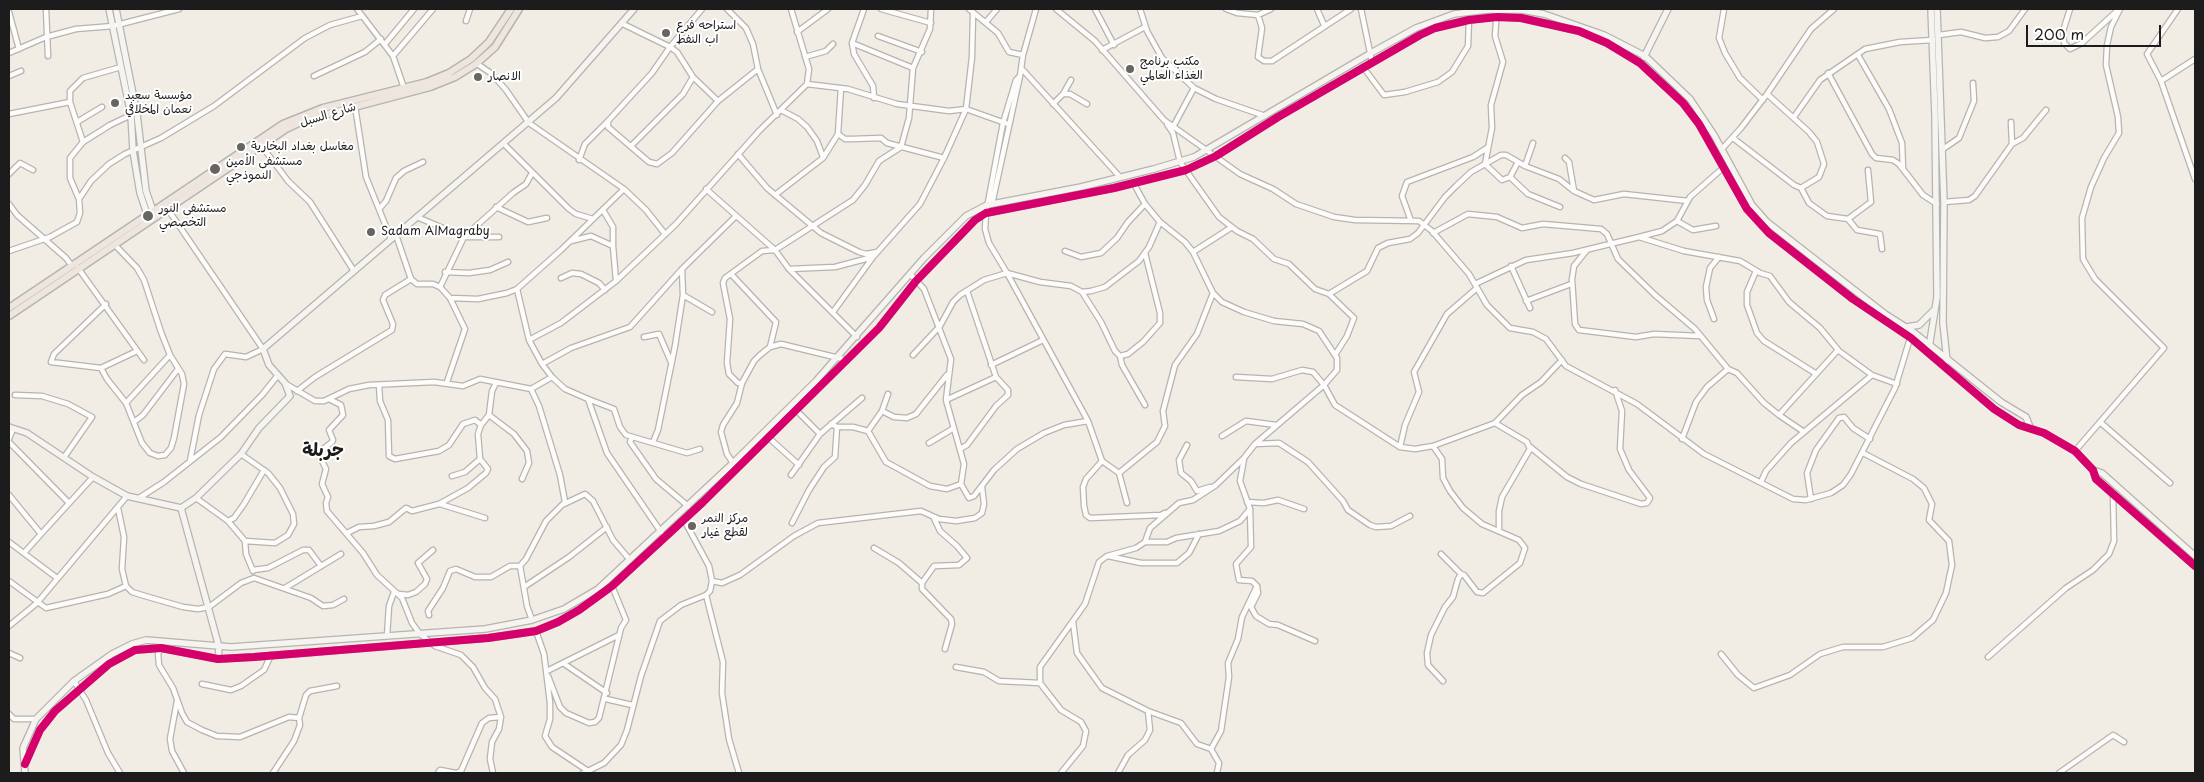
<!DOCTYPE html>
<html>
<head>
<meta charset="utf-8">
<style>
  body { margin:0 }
  #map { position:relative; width:2204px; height:782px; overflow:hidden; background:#f1ede5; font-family:"Playpen Sans",sans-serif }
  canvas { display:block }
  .frame { position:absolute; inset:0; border:10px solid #1c1c1c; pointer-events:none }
  .scale { position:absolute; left:2026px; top:25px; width:135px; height:22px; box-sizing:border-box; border:2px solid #1c1c1c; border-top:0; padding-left:6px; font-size:15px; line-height:18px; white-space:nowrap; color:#1c1c1c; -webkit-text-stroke:4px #fff; paint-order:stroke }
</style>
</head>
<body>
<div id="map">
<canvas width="2204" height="782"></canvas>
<div class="frame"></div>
<div class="scale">200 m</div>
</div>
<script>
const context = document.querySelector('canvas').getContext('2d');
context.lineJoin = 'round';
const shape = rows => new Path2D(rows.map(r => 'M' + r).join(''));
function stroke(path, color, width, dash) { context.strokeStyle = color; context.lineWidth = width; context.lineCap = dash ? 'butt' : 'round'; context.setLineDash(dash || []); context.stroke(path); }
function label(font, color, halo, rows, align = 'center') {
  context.font = font + ' "Playpen Sans","Playpen Sans Arabic",sans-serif'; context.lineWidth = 4; context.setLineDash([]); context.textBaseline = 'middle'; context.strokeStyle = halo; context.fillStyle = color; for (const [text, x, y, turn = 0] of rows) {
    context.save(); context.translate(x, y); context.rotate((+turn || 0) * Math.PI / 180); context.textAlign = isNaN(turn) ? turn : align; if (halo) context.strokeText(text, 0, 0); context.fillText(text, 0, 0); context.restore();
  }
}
const street = shape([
  [46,9,48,56],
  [357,9,393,56,404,88],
  [727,9,746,28,753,44,758,69,777,115],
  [791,9,809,69,807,84],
  [864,9,852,43,854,54,873,86,874,98],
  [881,9,931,23],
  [969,9,998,33,1009,52,1023,55],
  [1036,9,1023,55,1020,76,1016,80,1003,123,986,213,985,229,989,243,1007,273,1040,282,1071,286,1082,292,1091,291,1105,287,1139,261,1149,247,1160,222],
  [1056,9,1095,41,1164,120,1240,174,1273,189,1296,204,1334,217,1355,220,1419,221,1432,231,1469,274,1487,305,1510,328,1533,332,1546,339,1566,366,1637,404,1704,454,1793,499,1806,500,1831,493,1843,485,1851,474,1895,388,1911,335],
  [1095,9,1114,45],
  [1140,9,1147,31,1162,58,1194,88,1216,99,1265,116],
  [1226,9,1237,13,1258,15,1262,28,1258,57,1264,61,1272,61,1351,9],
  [1317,9,1324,25],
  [1361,9,1372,62],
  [1497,9,1495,36,1503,62,1491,105,1492,128,1485,164,1502,180,1510,177,1518,162],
  [1724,9,1719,38,1725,53,1740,78,1763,100],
  [2070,9,2063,31,2064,43,2070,49,2082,43,2118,10],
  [2178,9,2147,54,2161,81,2195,179],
  [9,12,19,49],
  [1258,15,1271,9],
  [466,21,470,9],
  [986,22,997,9],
  [621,23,670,47,677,52,693,77,718,101,672,153,657,164,649,162,608,127,608,121,652,73,670,47,702,9],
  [797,32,828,9],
  [1939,35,1961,32,1985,38,1998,37,2009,31,2025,9],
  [878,36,922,52],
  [852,43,913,68],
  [385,44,414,9],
  [1102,50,1145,27],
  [9,53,46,37,76,29,113,26,179,9],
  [1858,55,1889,109,1902,143,1903,168],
  [393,56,433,9],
  [805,57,826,51,833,44],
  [476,63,492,74,506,90,529,123,624,189,646,210,665,234],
  [1363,67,1384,95,1405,92,1438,82,1452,72,1468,46,1469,20],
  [1022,69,1120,177],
  [1828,73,1872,154,1876,158,1893,160,1899,164,1923,195,1937,204],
  [9,76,21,71],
  [314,76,365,52,381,39],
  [2161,81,2195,59],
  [1063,94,1070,94,1087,104],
  [718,101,758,69],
  [1053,104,1063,94,1071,80],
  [355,106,366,177,391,239],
  [781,110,798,119,807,127,817,141,823,157],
  [9,114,70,102],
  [1794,117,1820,80,1865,49,1900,42,1933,40],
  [77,122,102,107],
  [2011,122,2012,144],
  [1167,124,1173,133,1180,162,1219,217,1237,231,1253,239,1274,259,1289,264,1315,289,1329,294],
  [1173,127,1194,88],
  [838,134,845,139,852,139,881,138,887,143,944,158],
  [1733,138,1794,185,1801,188,1819,177,1824,164,1817,142,1809,132,1767,94],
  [83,142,70,102,70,91,83,78,121,67],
  [504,144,569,209,576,214,593,219],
  [261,145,288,181,310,202,354,271],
  [631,146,683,94,693,77],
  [1722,149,1741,128,1767,94,1811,29,1834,9],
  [1943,149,1959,138,1974,101,1973,83],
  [738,154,767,188,821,233,859,252,866,254,877,252],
  [1565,158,1569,162,1574,191],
  [579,160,585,144,608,121],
  [1525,166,1533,143],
  [1724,167,1690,197,1677,221,1662,231,1639,237,1684,251,1740,261,1760,273,1770,276,1789,302,1820,328,1839,351,1872,375,1897,384],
  [9,174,20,163,33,170],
  [1510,177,1528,194,1560,207],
  [1801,188,1809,203,1827,216,1848,219,1871,202,1868,170],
  [706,189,775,250,789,269,857,337],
  [775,195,823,158,838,134,841,88],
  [79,199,70,178,70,158,83,142,110,125,131,115],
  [1944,202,1969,200,1975,196,2012,144,2023,138,2046,110],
  [9,204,17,215,66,258,72,266],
  [992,204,1020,76],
  [496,207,528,222,547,218],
  [167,208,263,349,246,357,225,354,214,369,199,415,190,461],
  [380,208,386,201,396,178,404,171,423,162],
  [603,210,613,227,613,246],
  [417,217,464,237,513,193,526,184,532,173],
  [1848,219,1857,230,1880,234,1882,249],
  [1411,221,1402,196,1407,182,1473,157,1487,148],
  [1677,221,1693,230,1716,226],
  [1433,233,1468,214,1497,217,1522,228,1543,224,1601,229,1607,234,1618,259,1655,295,1695,329,1728,369],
  [396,235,411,279,417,284,433,284,440,287,450,298,465,329,447,382],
  [571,241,591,236,613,246,616,281],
  [115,245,137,268,144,280,161,332,170,355,182,374,184,384,174,438,171,448,165,455,158,456,150,453,142,443,126,403],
  [1587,250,1574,266,1572,279,1575,324,1579,330,1636,337,1654,334,1700,336],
  [9,251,50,237,77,222,80,213,79,199,91,181,109,164,125,154,161,138,214,106,305,38,330,25,362,16],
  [1065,251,1081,257,1101,253,1117,238,1128,222,1145,204],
  [1193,252,1232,227],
  [1511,266,1530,308],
  [78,268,144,360],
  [789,269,835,267,873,257],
  [1756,271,1747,292,1747,305,1757,333,1764,341,1815,373],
  [445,272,469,273,490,270,508,262],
  [731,274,776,322,770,347],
  [561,278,572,273,581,274,599,283,605,290],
  [1475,284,1526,260,1573,253,1639,237],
  [440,287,464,237,499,237],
  [517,289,529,340,542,364,552,377,565,389,588,399,607,453,661,532],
  [1082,292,1101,322,1115,351,1120,356,1128,354,1143,342,1160,323,1160,313,1145,253],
  [683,295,712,312],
  [450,298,478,299,507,293,517,289,561,250,624,189],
  [1526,301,1571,284],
  [833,312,873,257,920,204,944,158,966,109,972,57,973,14],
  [1714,319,1707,300,1706,287,1710,268,1719,257],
  [644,337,659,334,671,362],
  [529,340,561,323,616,281,676,224,759,131,807,84,848,89,897,104,949,111,966,109,1008,124],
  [137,351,101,368,107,379,126,403,170,355],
  [913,355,940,326,953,302,960,295,984,280,1007,273,1088,421,1102,461,1119,473],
  [1335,355,1347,336,1354,318,1329,294,1367,271,1378,248,1388,243,1410,239,1418,233,1445,197,1456,186,1471,172,1501,155,1506,155,1525,166,1559,179,1574,191,1594,200,1624,194,1688,201],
  [1120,356,1122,365,1145,405],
  [847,360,781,344,770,347,760,355,754,361,742,383,738,383,729,374,727,363,730,319,723,283,725,278,762,251,775,250,853,200,865,185,879,161,901,147,909,118,913,68,930,29,931,9],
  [542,364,571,348,630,327,682,269,736,216],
  [991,365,1043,340],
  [101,368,51,362,54,354,106,304],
  [1236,377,1272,379,1302,370,1313,372,1324,385,1335,405,1400,447,1415,449,1433,446,1495,423,1522,395,1541,382,1562,360],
  [286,384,315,401,324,401,349,389,369,385,434,382,463,386,480,379,531,389,539,406,560,475,565,502,546,521,526,559,520,566,527,606,532,620],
  [379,385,380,401,388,420,389,456,395,459,439,451,449,445,463,424,475,420,481,425],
  [531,389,552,377],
  [297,391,315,377,392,330,393,324,383,300,385,295,411,279],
  [15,395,42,396,68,404,92,417,65,456],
  [329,399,341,405,343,415,329,430,333,440,332,442,318,453,326,469,322,484,328,497,326,503,327,511,363,553,377,575,402,598,412,623,420,634,435,646,461,655,473,667,485,688,495,699,501,717,499,729,492,742,490,759,493,773],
  [588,399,614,409,620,427,626,435,687,453,700,449],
  [946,400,996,377,967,291],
  [797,411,820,434],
  [882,411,894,417,907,418,916,414,947,375],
  [489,415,514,434,527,451,529,463,522,479],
  [134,422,143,415,178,369],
  [2100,422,2170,483],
  [1495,423,1527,442,1530,449,1502,497,1499,511,1499,531],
  [831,424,837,427,853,427,868,431,886,462,930,486,947,489,961,484,964,464,946,400,951,359,924,289,910,274],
  [868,431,882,411,888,394],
  [1804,432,1779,415,1838,350],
  [1222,436,1246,421,1276,425],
  [632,437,630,442,656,479,688,506],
  [769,438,799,465],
  [9,439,13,429],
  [1682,439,1696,402,1707,387,1728,369,1737,373,1764,403,1779,415],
  [9,442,69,503],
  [653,442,658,430,675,346,683,295,682,269],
  [929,443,954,428],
  [1255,444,1279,443,1308,462,1343,501,1348,510,1370,525,1376,527,1391,526,1410,516],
  [1187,445,1179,460,1181,473,1191,481,1197,491,1210,487],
  [1433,446,1442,459,1443,478,1450,491,1463,508,1482,524,1519,540,1525,548,1520,563,1483,593,1477,592,1464,575,1461,574,1458,579,1453,597,1445,607,1431,635,1427,653,1428,665,1443,681],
  [1529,446,1567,477,1581,484,1641,504,1647,503,1650,498,1629,470,1620,449,1622,411,1615,390],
  [1400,447,1405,425,1419,392,1414,372,1447,314,1477,288],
  [960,449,967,445,996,406,1008,395,1008,390,996,377],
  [2075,451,2164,348,2095,279,2083,259,2082,218,2091,187,2104,158,2119,133,2118,117,2106,65,2107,45,2111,27,2120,9],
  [1244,459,1240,481,1250,509,1251,547,1236,564,1239,580,1252,581,1257,586,1258,593,1251,607,1256,616,1269,624,1278,625,1315,641],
  [1102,461,1086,479,1083,487,1084,506,1086,515,1090,518,1161,515,1165,513],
  [733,463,727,454,721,432,723,425,737,403,742,383],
  [791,475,820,434,862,398],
  [452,476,465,472,480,459],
  [1761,482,1766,471,1791,443,1872,375],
  [961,484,969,498,974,496,994,470,1017,449,1044,433,1064,425,1088,421],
  [9,495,41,534,93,477],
  [139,498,164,482,221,437,262,395,278,375],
  [196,498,228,521,245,541,275,543,288,535,294,524,293,514,280,488,268,473,241,454],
  [1811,499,1807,473,1816,450,1839,418,1844,417,1853,428,1870,439],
  [1247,502,1264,503,1278,500,1304,509],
  [1127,503,1119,473,1157,442,1165,426,1163,411,1175,365,1197,334,1213,293],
  [440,504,485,518],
  [564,504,585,494,593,501,613,540,630,560],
  [118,508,124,537,122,569,126,586],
  [934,518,940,531,957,546,967,558,959,565,934,566,922,583,922,589,951,619,952,624,945,649],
  [684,520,709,566,712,581,710,591,706,595,723,662,722,693,729,739,739,773],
  [228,521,234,518,244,504,264,470],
  [792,523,809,490,824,467,835,457,837,427],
  [347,533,359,527,374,526,389,522,406,508,412,511,439,504,468,488,486,473,488,469,480,459,478,434,481,425,489,415,492,391,496,383],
  [245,541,246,554,253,571],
  [9,542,57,578],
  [1145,542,1167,542,1176,538,1219,531,1240,521,1250,509],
  [874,548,899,563,922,583],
  [24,553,41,534],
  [1441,554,1461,574],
  [1108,556,1141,563,1177,563,1189,553,1199,534],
  [253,570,268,568,303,550,309,550,321,566],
  [9,581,46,608,108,594,126,586,132,592,145,596,183,607,198,609,209,607,241,583,254,578,311,598,323,606,333,605,344,599],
  [712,581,722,583,740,575,794,536,818,523,921,511,939,519,956,521,975,518,982,513,984,504,982,487],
  [524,587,569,557,607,527],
  [285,588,341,554],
  [399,594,408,595,416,592,425,584,427,579,418,563,433,550],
  [429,615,428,611,443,588,450,571,456,569,475,577,491,577,510,566,520,566],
  [1073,622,1077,653,1102,688,1148,711,1181,723,1197,744,1211,749,1219,763,1217,773],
  [9,626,37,603,127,496],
  [536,631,544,654,550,703,550,719,545,736,552,747,588,771,583,773],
  [387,636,389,606,394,592],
  [162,647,158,654,159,665,173,688,182,713,187,722,202,730,217,736,240,737,289,717,299,718,300,725,294,741,273,773],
  [9,653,20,658],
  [1721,654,1738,675,1754,688,1790,675,1820,654,1843,647,1883,647,1912,638,1933,620,1946,593,1952,565,1949,541,1929,520,1932,504,1924,488,1913,479,1863,453],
  [1988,657,2066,588,2093,570,2109,554,2114,541,2113,495],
  [563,663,607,693],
  [956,667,984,672,999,681,1040,683,1061,710,1081,722,1086,731,1083,746,1061,773],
  [547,671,619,635],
  [548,676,560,707,566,713,589,723,595,722,599,718,621,628,626,620,612,586],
  [74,681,86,700,108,753,120,773],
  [1040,683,1040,667,1085,604,1099,562,1107,556,1136,548,1145,542,1150,528,1179,503,1193,500,1216,485,1244,458,1255,444,1324,385,1337,370,1337,358,1319,331,1303,324,1274,321,1244,312,1222,302,1213,293,1193,252,1185,242,1160,222,1145,204,1134,184],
  [202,684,231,690,241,686,264,670,271,655],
  [606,699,632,705],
  [177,701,170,739,172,751,184,773],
  [9,714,14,719,36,719],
  [299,718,306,695,310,691,337,686],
  [1211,749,1221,731,1229,677,1228,663,1238,639,1242,617,1257,586],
  [588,771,604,763,621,745,627,730,641,676,660,621,681,605,706,595],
  [438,773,440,770,456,773,461,771,482,723,489,718,501,717],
  [1118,773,1128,755,1145,740,1150,730,1148,711],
  [2059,773,2113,735,2124,742]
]);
const secondary = shape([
  [109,9,131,115,133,151,140,193,148,217],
  [116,9,137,114,146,191,154,214],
  [1937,9,1944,202,1943,323,1947,361],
  [1644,57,1668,9],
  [1907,327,1919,325,1935,309],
  [1929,348,1937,297,1935,116,1931,9],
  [9,427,27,433,93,477,127,496,181,508,196,498,241,454,259,428,290,396,285,383,269,365,263,349,556,98,634,9],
  [2093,470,2102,473,2195,556],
  [181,508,219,647,218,659],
  [25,764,40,730,55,711,109,664,135,650,161,648,218,659,254,657,488,638,536,631,558,622,579,610,612,586,703,502,879,328,916,281,975,220,986,213,1114,188,1186,170,1216,156,1278,117,1420,35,1435,28,1469,20,1497,17,1521,18,1579,31,1607,43,1640,63,1683,103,1699,124,1747,209,1769,233,1853,299,1911,338,1994,409,2019,425,2044,433,2075,451,2093,470,2096,479,2195,566],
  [25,773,23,748,36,719,74,681,112,654,132,644,146,640,231,647,485,629,532,620,564,609,598,589,733,463,816,381,924,258,966,216,987,205,1081,187,1154,169,1194,157,1371,53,1416,28,1454,14,1487,10,1522,10,1544,14,1604,35,1645,56,1690,99,1714,135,1752,205,1767,222,1885,314,1912,331,2001,402,2026,417,2030,427]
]);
const primary = shape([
  [9,308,283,124,323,108,427,82,449,73,471,59,489,42,511,9],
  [9,316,286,129,305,120,430,87,455,77,476,64,495,47,519,9]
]);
const cycleway = shape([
  [25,764,40,730,55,711,109,664,135,650,161,648,218,659,254,657,488,638,536,631,558,622,579,610,612,586,703,502,879,328,916,281,975,220,986,213,1114,188,1186,170,1216,156,1278,117,1420,35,1435,28,1469,20,1497,17,1521,18,1579,31,1607,43,1640,63,1683,103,1699,124,1747,209,1769,233,1853,299,1911,338,1994,409,2019,425,2044,433,2075,451,2093,470,2096,479,2195,566]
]);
const markers = [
  [666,33,5,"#676562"],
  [1130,69,5,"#676562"],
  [478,77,5,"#676562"],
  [115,103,5,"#676562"],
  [241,147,5,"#676562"],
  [215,169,6,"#676562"],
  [148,216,6,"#676562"],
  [371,232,5,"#676562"],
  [692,526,5,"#676562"]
];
const poiNames = [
  ["استراحه فرع",676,26],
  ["اب النفط",676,40],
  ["مكتب برنامج",1140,62],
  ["الغذاء العالمي",1140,76],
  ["الانصار",488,77],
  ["مؤسسة سعيد",125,96],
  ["نعمان المخلافي",125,110],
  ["مغاسل بغداد البخارية",251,147],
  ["مستشفى الأمين",226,162],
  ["النموذجي",226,176],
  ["مستشفى النور",159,209],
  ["التخصصي",159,223],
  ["Sadam AlMagraby",381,232],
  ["مركز النمر",702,519],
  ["لقطع غيار",702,533]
];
const streetNames = [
  ["شارع السبل",328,115,-17]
];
const districtNames = [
  ["جربلة",323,451]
];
stroke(street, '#b6b4af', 7);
stroke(secondary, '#b6b4af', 8);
stroke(primary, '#b6b4af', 9);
stroke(street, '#fdfcfb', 4.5);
stroke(secondary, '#f6f4f0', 5.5);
stroke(primary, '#eee6de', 6);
stroke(cycleway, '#d6006c', 8);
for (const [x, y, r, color] of markers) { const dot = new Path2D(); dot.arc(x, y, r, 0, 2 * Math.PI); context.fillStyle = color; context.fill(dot); stroke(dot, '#fff', 2); }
label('12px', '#1c1c1c', '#fff', poiNames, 'left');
label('12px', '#1c1c1c', '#fff', streetNames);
label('bold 18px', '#1c1c1c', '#fff', districtNames);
</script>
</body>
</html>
